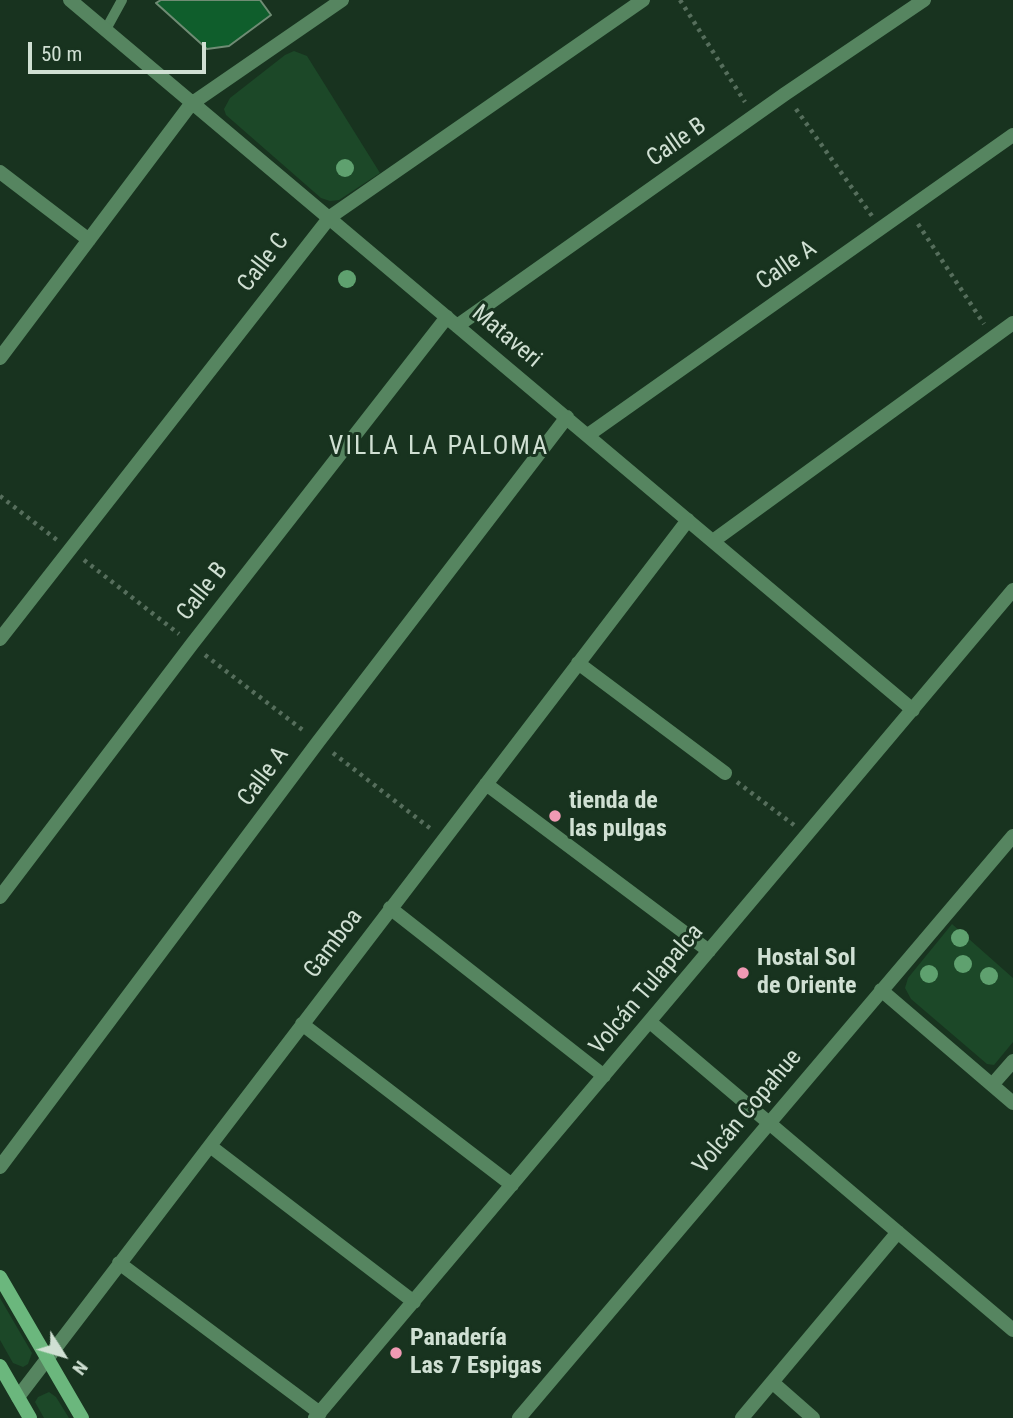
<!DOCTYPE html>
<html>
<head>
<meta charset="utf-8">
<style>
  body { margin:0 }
  #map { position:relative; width:1013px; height:1418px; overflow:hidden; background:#18331f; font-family:"Roboto Condensed",sans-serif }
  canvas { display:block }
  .north { position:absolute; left:28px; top:1320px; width:70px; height:70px; -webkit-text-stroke:5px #18331f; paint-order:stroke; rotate:127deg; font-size:19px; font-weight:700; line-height:28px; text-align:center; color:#d0e0d3 }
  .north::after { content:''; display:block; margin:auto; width:24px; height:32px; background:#d0e0d3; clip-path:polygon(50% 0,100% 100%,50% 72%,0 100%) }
  .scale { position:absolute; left:28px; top:42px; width:178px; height:32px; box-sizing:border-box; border:4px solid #d0e0d3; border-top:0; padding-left:9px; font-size:21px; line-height:24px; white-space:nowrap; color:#d0e0d3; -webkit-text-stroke:5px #18331f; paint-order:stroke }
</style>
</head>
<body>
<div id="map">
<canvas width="1013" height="1418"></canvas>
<div class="north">N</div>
<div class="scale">50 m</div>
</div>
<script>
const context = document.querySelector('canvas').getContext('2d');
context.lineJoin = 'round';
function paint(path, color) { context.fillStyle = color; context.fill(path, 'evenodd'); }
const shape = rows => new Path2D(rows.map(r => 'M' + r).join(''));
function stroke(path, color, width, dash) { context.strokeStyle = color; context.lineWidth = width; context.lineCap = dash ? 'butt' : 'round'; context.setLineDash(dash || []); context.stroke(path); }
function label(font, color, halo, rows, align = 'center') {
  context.font = font + ' "Roboto Condensed",sans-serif'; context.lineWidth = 6; context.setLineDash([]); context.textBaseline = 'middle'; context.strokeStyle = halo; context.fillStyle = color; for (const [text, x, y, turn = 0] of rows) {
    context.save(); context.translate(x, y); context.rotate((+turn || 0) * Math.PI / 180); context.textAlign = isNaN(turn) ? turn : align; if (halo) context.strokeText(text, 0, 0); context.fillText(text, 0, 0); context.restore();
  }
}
const green = shape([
  [294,51,307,56,380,173,339,200,330,201,321,198,226,115,224,109,230,98,285,55],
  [952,924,1013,978,1013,1042,994,1065,987,1064,911,999,905,988,908,978],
  [0,1298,32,1353,28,1364,23,1367,13,1363,0,1340],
  [49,1392,56,1397,69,1418,44,1418,35,1402,38,1397]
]);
const building = shape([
  [161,0,260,0,271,15,229,46,207,49,156,3,161,0]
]);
const path = shape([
  [680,0,745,102],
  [796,109,872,216],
  [918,224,984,324],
  [0,496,57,540],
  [84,560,179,634],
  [205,655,304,731],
  [333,753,431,829],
  [737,782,794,825]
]);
const lane = shape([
  [105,31,122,0]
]);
const street = shape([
  [70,0,913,710],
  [0,172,89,240],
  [457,326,785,94,924,0],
  [0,358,191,104,342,0],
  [588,435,1013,135],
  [713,541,1013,323],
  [0,639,330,217,643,0],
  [578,663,725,773],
  [486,784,709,951],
  [0,897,192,644,447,317],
  [390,908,604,1076],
  [881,990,1013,1103],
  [650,1022,1013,1330],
  [302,1024,512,1185],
  [992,1085,1013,1061],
  [210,1146,414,1302],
  [0,1167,318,742,567,417],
  [119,1263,320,1413],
  [772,1382,813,1418],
  [18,1397,688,520],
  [315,1418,1013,590],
  [519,1418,1013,836],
  [742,1418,898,1232]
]);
const secondary = shape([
  [0,1277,82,1418],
  [0,1366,30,1418]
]);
const trees = [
  [345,168],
  [347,279],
  [960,938],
  [963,964],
  [929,974],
  [989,976]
];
const markers = [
  [555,816,7,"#f09ab4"],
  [743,973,7,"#f09ab4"],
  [396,1353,7,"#f09ab4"]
];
const streetNames = [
  ["Calle B",677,143,-35],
  ["Calle C",264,263,-52],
  ["Calle A",787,266,-35],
  ["Mataveri",506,337,40],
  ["Calle B",203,592,-52],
  ["Calle A",264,777,-53],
  ["Gamboa",334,944,-53],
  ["Volcán Tulapalca",647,990,-50],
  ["Volcán Copahue",748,1112,-50]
];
const poiNames = [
  ["tienda de",569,802],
  ["las pulgas",569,830],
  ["Hostal Sol",757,959],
  ["de Oriente",757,987],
  ["Panadería",410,1339],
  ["Las 7 Espigas",410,1367]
];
const neighbourhoodNames = [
  ["VILLA LA PALOMA",439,447]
];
paint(green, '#1c4828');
paint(building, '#0f5e2c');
stroke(building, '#6f8c74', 2);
stroke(path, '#566e5c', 4.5, [3.5, 5]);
stroke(lane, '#568560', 10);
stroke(street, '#568560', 14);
stroke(secondary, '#6bb77d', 14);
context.fillStyle = '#5fa16f';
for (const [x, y] of trees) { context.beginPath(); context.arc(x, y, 9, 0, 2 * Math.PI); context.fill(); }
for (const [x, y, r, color] of markers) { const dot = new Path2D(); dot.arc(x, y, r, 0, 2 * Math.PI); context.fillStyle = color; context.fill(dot); stroke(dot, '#18331f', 2.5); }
label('24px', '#d0e0d3', '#18331f', streetNames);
label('bold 24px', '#d0e0d3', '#18331f', poiNames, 'left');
context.letterSpacing = '2px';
label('26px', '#d0e0d3', '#18331f', neighbourhoodNames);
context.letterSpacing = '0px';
</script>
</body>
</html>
